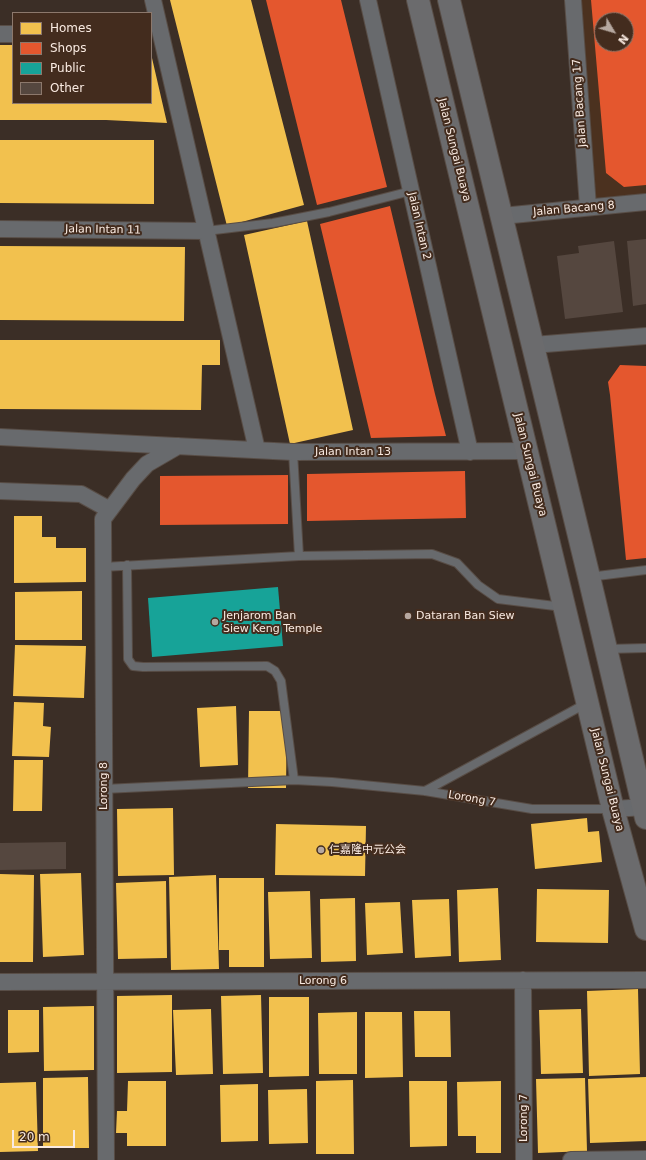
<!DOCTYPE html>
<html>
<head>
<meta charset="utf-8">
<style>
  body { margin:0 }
  #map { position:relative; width:646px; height:1160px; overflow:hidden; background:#3b2e26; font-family:"DejaVu Sans",sans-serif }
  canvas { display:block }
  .legend { position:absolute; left:12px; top:12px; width:140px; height:92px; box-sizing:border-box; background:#432c1e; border:1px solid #8c786c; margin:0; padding:5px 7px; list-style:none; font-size:12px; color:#f9eae1 }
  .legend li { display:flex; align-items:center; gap:8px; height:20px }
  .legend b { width:20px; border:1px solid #8c786c }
  .north { position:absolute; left:594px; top:12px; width:40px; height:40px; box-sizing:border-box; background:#432c1e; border:1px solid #8c786c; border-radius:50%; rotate:128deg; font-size:11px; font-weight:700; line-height:16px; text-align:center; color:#f9eae1 }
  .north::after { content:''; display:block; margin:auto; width:14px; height:18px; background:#b6a8a0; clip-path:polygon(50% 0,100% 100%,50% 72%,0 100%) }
  .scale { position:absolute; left:12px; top:1130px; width:63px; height:18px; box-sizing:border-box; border:2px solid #f9eae1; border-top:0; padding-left:5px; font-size:12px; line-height:14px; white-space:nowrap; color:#f9eae1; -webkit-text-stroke:3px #432c1e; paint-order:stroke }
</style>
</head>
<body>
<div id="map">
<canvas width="646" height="1160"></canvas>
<ul class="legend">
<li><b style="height:11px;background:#f2c14e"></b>Homes</li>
<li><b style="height:11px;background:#e4572e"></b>Shops</li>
<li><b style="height:11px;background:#17a398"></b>Public</li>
<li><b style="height:11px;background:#55473f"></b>Other</li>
</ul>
<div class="north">N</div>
<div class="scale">20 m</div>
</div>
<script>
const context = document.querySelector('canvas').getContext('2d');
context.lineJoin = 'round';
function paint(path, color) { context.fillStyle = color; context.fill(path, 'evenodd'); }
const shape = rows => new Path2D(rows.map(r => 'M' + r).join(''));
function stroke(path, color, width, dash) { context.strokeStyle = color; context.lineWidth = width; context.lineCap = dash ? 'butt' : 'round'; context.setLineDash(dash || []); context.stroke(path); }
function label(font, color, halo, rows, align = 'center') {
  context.font = font + ' "DejaVu Sans","Noto Sans SC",sans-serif'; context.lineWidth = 4; context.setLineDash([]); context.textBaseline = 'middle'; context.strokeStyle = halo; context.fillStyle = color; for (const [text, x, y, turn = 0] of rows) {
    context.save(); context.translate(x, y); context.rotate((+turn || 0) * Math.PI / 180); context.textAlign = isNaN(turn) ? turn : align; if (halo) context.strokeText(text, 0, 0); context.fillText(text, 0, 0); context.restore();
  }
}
const built = shape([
  [581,0,646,0,646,194,596,198],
  [602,20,626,20,626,44,602,44]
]);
const homes = shape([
  [170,0,251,0,304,205,227,226],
  [0,45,13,45,13,103,151,103,152,58,167,123,106,120,0,120],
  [0,140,154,140,154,204,0,203],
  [307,221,353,430,290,444,244,235],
  [0,246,185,247,184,321,0,320],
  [0,340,220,340,220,365,202,365,201,410,0,409],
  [14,516,42,516,42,537,56,537,56,548,86,548,86,582,14,583],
  [82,591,82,640,15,640,15,592],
  [15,645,86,646,84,698,13,696],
  [14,702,44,703,43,726,51,727,49,757,12,756],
  [236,706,238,765,200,767,197,708],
  [249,711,287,711,286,788,248,788],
  [14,760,43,760,42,811,13,811],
  [173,808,174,875,118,876,117,809],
  [587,818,588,832,599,831,602,862,535,869,531,824],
  [276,824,366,826,365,876,275,875],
  [81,873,84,955,43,957,40,874],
  [0,874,34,875,33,962,0,962],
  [216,875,219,969,171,970,169,877],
  [219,878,264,878,264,967,229,967,229,950,219,950],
  [166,881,167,958,118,959,116,883],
  [498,888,501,960,459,962,457,890],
  [537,889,609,890,608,943,536,942],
  [310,891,312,958,270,959,268,892],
  [355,898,356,961,321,962,320,899],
  [449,899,451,956,415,958,412,900],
  [400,902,403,953,367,955,365,903],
  [638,989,640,1074,589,1076,587,991],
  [172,995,172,1072,117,1073,117,996],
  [261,995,263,1073,223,1074,221,996],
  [269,997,309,997,309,1076,269,1077],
  [94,1006,94,1070,44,1071,43,1007],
  [211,1009,213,1074,176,1075,173,1010],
  [581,1009,583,1073,541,1074,539,1010],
  [8,1010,39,1010,39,1052,8,1053],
  [414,1011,450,1011,451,1057,415,1057],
  [357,1012,357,1074,319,1074,318,1013],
  [365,1012,402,1012,403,1077,365,1078],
  [88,1077,89,1148,43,1148,43,1078],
  [646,1077,646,1141,590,1143,588,1079],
  [585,1078,587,1151,538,1153,536,1079],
  [353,1080,354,1154,316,1154,316,1081],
  [128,1081,166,1081,166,1146,127,1146,127,1133,116,1133,117,1111,127,1111],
  [409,1081,447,1081,447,1146,410,1147],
  [501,1081,501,1153,476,1153,476,1136,458,1136,457,1082],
  [36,1082,38,1151,0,1152,0,1083],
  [258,1084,258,1141,221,1142,220,1085],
  [307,1089,308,1143,269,1144,268,1090]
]);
const shops = shape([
  [266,0,341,0,387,187,317,205],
  [591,0,646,0,646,185,624,187,606,173],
  [602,20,626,20,626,44,602,44],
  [390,206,435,394,446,436,371,438,320,224],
  [620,365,646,366,646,558,626,560,610,395,608,382],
  [465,471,466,518,307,521,307,474],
  [288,475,288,524,160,525,160,476]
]);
const public = shape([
  [278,587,283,646,152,657,148,598]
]);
const building = shape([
  [646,239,646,304,633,306,627,241],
  [614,241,623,312,565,319,557,256,579,253,578,246],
  [66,842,66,869,0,870,0,843]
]);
const lane = shape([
  [206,231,273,223,329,212,411,191],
  [293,452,299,556,432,554,457,563,478,585,498,599,563,607],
  [127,565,128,659,133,666,143,667,267,666,275,671,281,681,294,780],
  [103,567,299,556],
  [589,577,646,570],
  [607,649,646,648],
  [104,789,294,780,332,782,425,791,532,809,611,809],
  [425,791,587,703]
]);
const street = shape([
  [153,0,257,450],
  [368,0,470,452],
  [573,0,588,207],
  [0,34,13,34],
  [502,216,646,202],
  [0,229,206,231],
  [533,345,646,336],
  [0,437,293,452,527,451],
  [0,491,81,494,110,510],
  [613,809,646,807],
  [523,980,524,1160],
  [0,982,646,980],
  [106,1160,103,519,133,479,147,464,178,446],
  [571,1160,646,1159]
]);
const secondary = shape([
  [418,0,613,809,646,929],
  [449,0,589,577,646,818]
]);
const markers = [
  [408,616,4,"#b6a8a0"],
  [215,622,4,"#b6a8a0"],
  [321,850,4,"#b6a8a0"]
];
const streetNames = [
  ["Jalan Bacang 17",580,103,-94],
  ["Jalan Sungai Buaya",454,150,76],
  ["Jalan Bacang 8",574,209,-5],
  ["Jalan Intan 2",419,226,77],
  ["Jalan Intan 11",103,230,1],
  ["Jalan Intan 13",353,452],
  ["Jalan Sungai Buaya",530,465,76],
  ["Jalan Sungai Buaya",607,780,76],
  ["Lorong 8",104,786,-90],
  ["Lorong 7",472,799,10],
  ["Lorong 6",323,981],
  ["Lorong 7",524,1118,-90]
];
const poiNames = [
  ["Jenjarom Ban",223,616],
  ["Siew Keng Temple",223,629],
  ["Dataran Ban Siew",416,616],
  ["仁嘉隆中元公会",329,850]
];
paint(built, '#4b311f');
paint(homes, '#f2c14e');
paint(shops, '#e4572e');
paint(public, '#17a398');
paint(building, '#55473f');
stroke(lane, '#584d46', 10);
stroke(street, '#584d46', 18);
stroke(secondary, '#584d46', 24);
stroke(lane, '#686a6d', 8);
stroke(street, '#686a6d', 16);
stroke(secondary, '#6b6b6d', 22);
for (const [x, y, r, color] of markers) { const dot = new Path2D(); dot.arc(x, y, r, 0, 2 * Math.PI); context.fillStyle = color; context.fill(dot); stroke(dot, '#432c1e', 1.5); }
label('11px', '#f9eae1', '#432c1e', streetNames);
label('11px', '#f9eae1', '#432c1e', poiNames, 'left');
</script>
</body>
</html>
